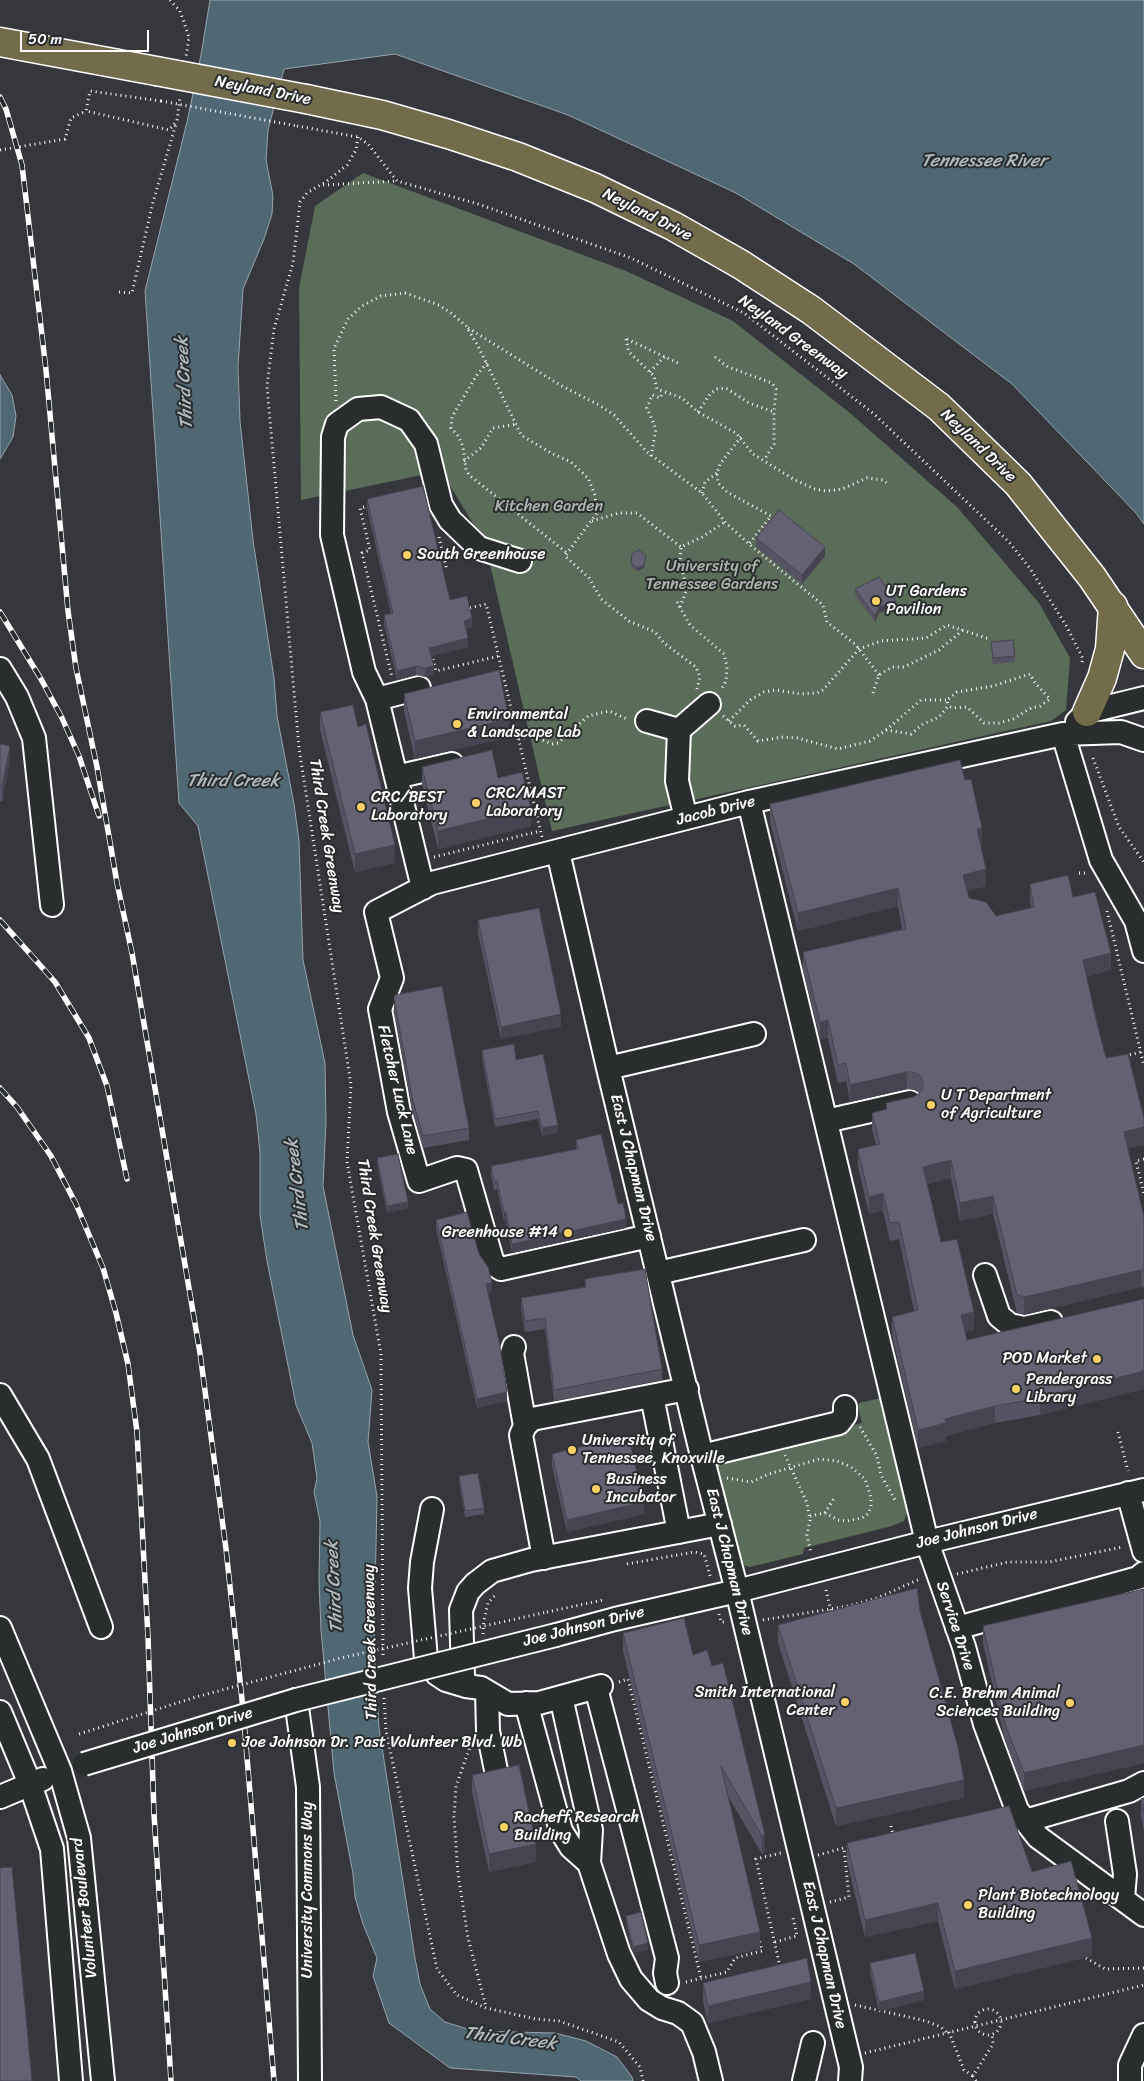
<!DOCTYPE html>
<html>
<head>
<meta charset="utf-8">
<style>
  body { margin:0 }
  #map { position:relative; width:1144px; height:2081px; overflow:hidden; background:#36373c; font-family:Sriracha,sans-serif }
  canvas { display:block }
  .scale { position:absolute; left:20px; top:30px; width:129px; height:22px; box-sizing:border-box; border:2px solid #fff; border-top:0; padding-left:6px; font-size:15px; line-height:18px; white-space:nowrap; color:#fff; -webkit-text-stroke:4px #2a2d2e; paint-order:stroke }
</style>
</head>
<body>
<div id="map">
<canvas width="1144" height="2081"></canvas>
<div class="scale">50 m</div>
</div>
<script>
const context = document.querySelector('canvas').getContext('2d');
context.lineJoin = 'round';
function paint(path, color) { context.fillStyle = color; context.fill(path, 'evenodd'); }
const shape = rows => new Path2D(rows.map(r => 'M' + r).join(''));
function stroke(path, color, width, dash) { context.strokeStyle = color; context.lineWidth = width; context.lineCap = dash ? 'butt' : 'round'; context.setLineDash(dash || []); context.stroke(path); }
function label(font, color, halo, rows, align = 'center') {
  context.font = font + ' Sriracha,sans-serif'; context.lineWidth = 4; context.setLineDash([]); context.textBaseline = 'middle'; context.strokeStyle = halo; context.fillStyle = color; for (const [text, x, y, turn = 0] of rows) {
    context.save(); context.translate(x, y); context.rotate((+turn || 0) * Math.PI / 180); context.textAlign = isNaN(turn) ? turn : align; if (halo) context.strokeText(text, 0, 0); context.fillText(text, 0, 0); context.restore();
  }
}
const green = shape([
  [363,173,626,271,733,321,850,413,957,507,1039,603,1070,658,1066,710,1051,721,552,831,485,543,441,471,301,500,299,288,315,206],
  [881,1398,907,1512,904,1521,892,1526,804,1548,803,1554,750,1567,742,1565,714,1467,717,1458,862,1423,858,1407,859,1403]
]);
const water = shape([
  [210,0,1144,0,1144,524,1136,513,1012,384,854,264,736,193,568,115,395,54,284,69,268,130,266,160,273,196,272,214,264,239,243,289,238,367,240,421,253,540,274,678,277,716,294,804,299,841,303,960,325,1063,326,1122,323,1186,353,1335,372,1390,368,1442,377,1496,374,1647,379,1728,415,1958,420,1984,430,2009,445,2022,474,2031,555,2033,586,2041,617,2057,632,2077,633,2081,581,2081,576,2077,450,2068,389,2023,373,1976,377,1958,363,1924,355,1897,353,1874,334,1773,321,1630,319,1581,320,1521,314,1492,317,1478,312,1443,296,1405,267,1261,260,1215,260,1153,256,1114,198,826,179,803,145,291,187,122,201,55,210,0],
  [0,375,12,395,16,416,13,437,0,459,0,375]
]);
const path = shape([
  [170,0,180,11,189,37,186,57],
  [161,101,90,91,86,111,169,130,177,121,180,97],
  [297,126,358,137,368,144,397,181,478,204,631,258,744,313,874,414,1009,542,1029,567,1067,627,1083,659,1082,662],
  [358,137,356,150,347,165,327,181,307,193,300,202,293,263,274,329,267,386,299,748,351,1085,347,1162,381,1354,383,1659],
  [0,150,65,139,71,118,86,111],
  [323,185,397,181],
  [119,292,132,293,153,202,176,124],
  [468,328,560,385,599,405,614,415,647,452,702,493,725,522,749,544,823,605,827,622,856,645,879,675],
  [626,339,629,352,654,376,657,389,682,398,698,412,736,433,753,454,795,480,815,489,826,491,842,489,867,478,883,480,888,484],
  [627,339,678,363],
  [715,357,728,367,772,383,776,389,774,412,774,444,764,460],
  [487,363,476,376,452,417,451,428,459,437,463,447,466,469,469,475,567,553],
  [650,372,665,356],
  [336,401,334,348,348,319,362,306,381,296,405,293,439,305,451,313,466,326,478,346,521,435,551,453,571,462,588,478,595,495,597,513,565,556,589,578,601,599,629,621,655,632,664,643,696,667,700,677,697,689],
  [698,412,710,394,717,389,726,388,749,403,774,412],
  [741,437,720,464,717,473,718,483,727,492,771,516,749,544],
  [651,456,656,429,647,408,652,395,660,398,663,392],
  [464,461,481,448,493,428,517,424],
  [702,493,705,482,717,473],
  [369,506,360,508,370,550,362,553,392,677],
  [592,521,619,513,637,513,681,547],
  [439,537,447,571],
  [677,602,690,625,724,654,727,667,726,681,721,690],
  [680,607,687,589,680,561,681,547,702,537,725,522],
  [470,608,486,604,542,837],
  [433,659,436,671,499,656],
  [873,693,879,675,892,667,904,667,939,650,963,630],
  [723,716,735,726,744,725,758,741,783,737,797,738,838,749,870,741,886,730,911,734,923,724,939,717,948,706,953,708,967,707,984,723,999,723,1013,719,1031,708,1040,706,1050,699,1035,683,1030,674,993,686,957,692,947,700,948,706],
  [729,721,750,700,764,692,776,690,801,694,817,693,823,690,859,649,881,641,926,638,947,625,989,639],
  [886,730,921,700,947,700],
  [519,739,533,736,552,744,558,743,588,716,609,711,629,720],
  [1093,758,1119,827,1144,862],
  [434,857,540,831],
  [1079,873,1088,873],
  [1107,911,1144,1066],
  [1125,1056,1141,1052],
  [1144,1159,1136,1161,1144,1194],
  [860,1427,877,1456,881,1475,895,1500],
  [1118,1432,1128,1471],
  [785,1455,807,1503,810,1520,807,1535,811,1553],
  [727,1478,751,1482,769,1474,819,1459,837,1461,851,1467,865,1479,871,1498,871,1507,868,1514,862,1518,847,1521,838,1520,825,1513,810,1516],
  [825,1513,834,1498],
  [627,1564,694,1552,704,1554,711,1579],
  [957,1574,1008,1562,1049,1562,1123,1547],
  [826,1590,831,1611],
  [547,1612,603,1600],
  [719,1614,721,1622,726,1622],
  [763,1620,849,1606,877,1598,920,1579],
  [483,1634,484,1620,488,1603,496,1594],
  [619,1682,628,1679,701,1978],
  [384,1698,386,1731,437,1969,457,1995,486,2008,536,2019,559,2021,619,2042,640,2067,643,2081],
  [471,1744,456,1786,454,1817,458,1874,468,1938,486,2007],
  [891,1826,893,1835],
  [818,1855,851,1846],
  [830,1902,849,1897,844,1848],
  [775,1942,797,1936,793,1918,796,1918],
  [1086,1958,1105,1969,1144,1968],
  [780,1967,756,1859,781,1853],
  [686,1982,727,1972,735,1958,762,1951,759,1938],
  [855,2005,926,2021,941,2027,946,2032],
  '975 2022a13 13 0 1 1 26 0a13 13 0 1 1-26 0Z',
  [949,2032,964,2070,973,2076],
  [865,2053,1144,1985],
  [976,2081,973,2076,993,2044,992,2034]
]);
const minor = shape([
  [0,669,17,697,34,738,52,905],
  [377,699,419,688],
  [647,721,679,730],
  [1077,722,1087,712,1144,698],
  [1063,734,1101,860,1136,921,1144,951],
  [396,777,452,764],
  [749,802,927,1542,964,1647,985,1724,1017,1810,1038,1837,1144,1915],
  [684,810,677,781,679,730,709,704],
  [558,852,608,1068,702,1456,737,1591,851,2067,850,2081],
  [423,888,377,699,364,672,332,535,333,437,337,424,358,409,381,407,409,420,426,444,441,505,450,520,479,548,520,561],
  [608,1068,754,1034],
  [826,1121,910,1102],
  [649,1236,501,1269,495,1265,492,1260,466,1170,457,1168,419,1181,399,1112,380,1009,392,978,376,912,432,883,749,802,1063,734,1121,732,1144,740],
  [658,1273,804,1240],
  [985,1275,999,1316,1010,1325,1024,1328,1051,1322],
  [514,1347,512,1353,525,1426],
  [0,1395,38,1459,101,1627],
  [652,1396,679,1532],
  [702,1456,839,1423,845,1415,845,1407],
  [1128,1493,1144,1551],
  [432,1509,422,1562,420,1588,426,1659,437,1674,446,1680,466,1686],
  [544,1558,521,1435,525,1426,532,1419,687,1389],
  [0,1628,60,1771,79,1838,103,2081],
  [957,1628,1138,1578,1144,1573],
  [556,1635,615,1619,737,1591,927,1542,1144,1490],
  [601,1686,539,1703,508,1704,481,1688,466,1686,463,1676,461,1610,468,1592,475,1584,492,1571,531,1560,720,1524],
  [596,1688,667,1958,665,1973,667,1983],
  [487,1692,488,1731,497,1775],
  [561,1697,591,1830,589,1863],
  [296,1700,308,1787,310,2081],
  [526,1703,561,1831,571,1847,589,1863,619,1954,631,1979,649,2000,662,2008,678,2013,692,2023,704,2052,711,2081],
  [0,1712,30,1784,52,1849,71,2081],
  [0,1797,43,1779],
  [1025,1821,1129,1791,1144,1783],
  [1117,1821,1125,1874,1123,1899],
  [804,2081,813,2043],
  [1130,2081,1130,2065,1144,2035]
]);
const major = shape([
  [0,42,156,71],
  [306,99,382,115,448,134,518,157,595,188,673,226,740,264,811,310,939,407,1018,484,1092,577,1144,654]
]);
const highway = shape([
  [1087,712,1102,678,1110,649,1113,606]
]);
const rail = shape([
  [0,97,6,109,22,165,46,370,68,611,76,668,97,767,117,883,132,953,200,1353,226,1549,243,1709,274,2081],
  [0,612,41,679,62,718,79,756,99,816],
  [0,920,55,982,89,1038,107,1086,127,1179],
  [0,1088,17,1107,51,1156,76,1204,103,1268,116,1313,128,1364,137,1432,148,1637,154,1814,171,2081]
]);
const pathBridge = shape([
  [161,101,297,126],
  [79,1734,196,1697,345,1657,547,1612]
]);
const minorBridge = shape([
  [84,1764,296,1700,556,1635]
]);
const majorBridge = shape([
  [156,71,306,99]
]);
const wall = shape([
  [367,499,472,627,466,629,468,647,431,656,434,675,425,677,416,675,397,680,384,624,384,615,391,613,367,508],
  [756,538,825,556,802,584,756,547],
  [646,559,644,568,637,571,631,566,631,563],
  [855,589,896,607,879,613,875,622,855,595],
  [991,642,1015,656,1015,662,993,664],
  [404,694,509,737,415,759,404,711],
  [320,712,395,863,355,872,320,730],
  [0,744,10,761,2,801,0,801],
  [422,767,498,778,531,826,438,849,422,784],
  [770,804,982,846,981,846,986,886,967,891,969,898,996,916,1031,908,1030,901,1030,884,1073,897,1111,970,1086,977,1106,1058,1144,1145,1128,1148,1144,1217,1144,1288,1141,1287,1024,1315,1017,1313,993,1214,960,1221,951,1178,927,1184,941,1242,974,1330,965,1332,967,1340,1144,1299,1144,1389,1040,1415,995,1423,946,1436,946,1441,918,1448,892,1335,892,1317,914,1311,899,1239,890,1241,883,1211,869,1214,858,1167,858,1149,876,1145,872,1130,872,1113,886,1110,886,1103,913,1097,919,1093,914,1090,907,1089,850,1102,846,1081,838,1083,828,1038,820,1039,803,970,803,952,902,929,898,906,798,931,770,822],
  [478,920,561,1027,501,1039,478,933],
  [394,998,469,1128,469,1140,423,1148,412,1109,394,1010],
  [482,1050,516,1060,558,1133,542,1136,538,1119,495,1127,482,1058],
  [576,1140,618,1204,626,1228,512,1253,506,1220,504,1221,497,1189,494,1190,491,1175,491,1166,576,1149],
  [377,1158,408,1208,387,1213,377,1164],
  [436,1220,479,1254,492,1292,488,1293,507,1401,477,1408,436,1229],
  [585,1279,662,1369,662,1380,554,1401,545,1329,525,1332,521,1309,521,1298,585,1287],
  [552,1454,644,1514,567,1532,552,1466],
  [459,1476,484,1508,484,1514,465,1517,459,1482],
  [1144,1589,1144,1763,1024,1791,1005,1741,983,1643,983,1626],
  [778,1625,964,1798,836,1826,778,1643],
  [623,1633,693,1655,712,1666,765,1835,765,1852,762,1854,728,1796,760,1949,699,1962,623,1651],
  [472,1775,536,1862,489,1872,472,1792],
  [1144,1798,1144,1831,1141,1817,1141,1799],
  [847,1843,1032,1872,1092,1956,955,1989,938,1921,865,1937,847,1861],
  [626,1916,648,1950,633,1953,626,1922],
  [870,1963,924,2000,879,2011,870,1972],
  [703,1983,811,1999,708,2023,703,2001]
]);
const shadedWall = shape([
  [825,547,825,556,802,584,802,575],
  [646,556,644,568,637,571,637,568],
  [896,601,896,607,879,613,875,622,875,616,879,607],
  [472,618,472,627,464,630,464,621],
  [468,638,468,647,429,657,429,648],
  [416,666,416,675,397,680,397,671],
  [434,666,434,675,425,677,425,668],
  [509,719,509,737,415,759,415,741],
  [10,746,10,761,2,801,2,786],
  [531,808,531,826,438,849,438,831],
  [982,828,982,846,977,847,977,829],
  [395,845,395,863,355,872,355,854],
  [986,869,986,886,963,892,963,875],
  [898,888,898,906,798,931,798,913],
  [1111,953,1111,970,1083,978,1083,960],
  [561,1014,561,1027,501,1039,501,1027],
  [828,1020,828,1038,820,1039,820,1022],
  [907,1072,907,1089,850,1102,850,1085],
  [558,1125,558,1133,542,1136,542,1128],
  [1144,1127,1144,1145,1124,1149,1124,1132],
  [951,1160,951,1178,923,1185,923,1167],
  [883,1193,883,1211,869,1214,869,1197],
  [993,1196,993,1214,960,1221,960,1203],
  [408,1202,408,1208,387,1213,387,1206],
  [504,1212,506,1212,506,1220,504,1221],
  [626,1219,626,1228,512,1253,512,1244],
  [1141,1270,1141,1287,1024,1315,1024,1297],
  [492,1283,492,1292,486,1294,486,1284],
  [974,1312,974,1330,961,1333,961,1315],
  [1144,1371,1144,1389,1040,1415,1040,1398],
  [507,1392,507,1401,477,1408,477,1399],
  [995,1406,995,1423,946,1436,946,1441,918,1448,918,1430,945,1419],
  [644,1502,644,1514,567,1532,567,1520],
  [1144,1745,1144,1763,1024,1791,1024,1773],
  [964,1780,964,1798,836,1826,836,1808],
  [765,1835,765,1852,762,1854,762,1836],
  [536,1844,536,1862,489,1872,489,1854],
  [938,1903,938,1921,865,1937,865,1920],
  [760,1932,760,1949,699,1962,699,1945],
  [1092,1938,1092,1956,955,1989,955,1971],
  [648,1943,648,1950,633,1953,633,1947],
  [811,1982,811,1999,708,2023,708,2006],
  [924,1991,924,2000,879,2011,879,2002]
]);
const building = shape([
  [423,486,450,600,467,596,472,618,464,621,468,638,429,648,434,666,425,668,416,666,397,671,384,615,393,613,367,499,423,486],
  [779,510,825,547,802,575,756,538,779,510],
  [639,550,646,556,644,565,637,568,631,563,632,554,639,550],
  [879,577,896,601,879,607,875,616,855,589,879,577],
  [1013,640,1015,656,993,658,991,642,1013,640],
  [499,670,509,719,415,741,404,694,499,670],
  [353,705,358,727,366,724,395,845,355,854,320,712,353,705],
  [0,744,10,746,2,786,0,786,0,744],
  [492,750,498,778,522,772,531,808,438,831,422,767,492,750],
  [960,760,965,780,971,779,982,828,977,829,986,869,963,875,969,898,986,902,996,916,1034,907,1030,884,1068,875,1073,897,1095,892,1111,953,1083,960,1097,1024,1106,1058,1128,1054,1144,1118,1144,1127,1124,1132,1144,1217,1144,1270,1141,1270,1024,1297,1017,1295,993,1196,960,1203,951,1160,923,1167,941,1242,957,1239,974,1312,961,1315,967,1340,1144,1299,1144,1371,1040,1398,995,1406,945,1419,946,1423,918,1430,892,1317,918,1310,899,1222,890,1223,883,1193,869,1197,858,1149,880,1144,872,1113,887,1109,886,1103,913,1097,919,1094,923,1088,923,1082,920,1076,914,1072,907,1072,850,1085,846,1063,838,1065,828,1020,820,1022,803,952,906,929,898,888,798,913,770,804,960,760],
  [539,908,561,1014,501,1027,478,920,539,908],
  [442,986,469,1128,423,1136,412,1097,394,998,395,995,442,986],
  [514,1044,516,1060,543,1054,558,1125,542,1128,538,1111,495,1119,482,1050,514,1044],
  [601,1134,618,1204,623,1203,626,1219,512,1244,506,1212,504,1212,497,1181,494,1181,491,1166,578,1149,576,1140,601,1134],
  [398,1154,408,1202,387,1206,377,1158,398,1154],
  [467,1212,479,1254,488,1267,492,1283,486,1284,499,1341,507,1392,477,1399,436,1220,467,1212],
  [645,1269,662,1369,554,1390,545,1318,525,1321,521,1298,586,1287,585,1279,645,1269],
  [628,1435,644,1502,567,1520,552,1454,628,1435],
  [478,1473,484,1508,465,1511,459,1476,478,1473],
  [917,1588,920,1611,958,1747,964,1780,836,1808,778,1625,917,1588],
  [1144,1589,1144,1745,1024,1773,1005,1724,983,1626,1144,1589],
  [684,1618,693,1655,707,1650,712,1666,723,1663,765,1835,762,1836,721,1766,760,1932,699,1945,623,1633,684,1618],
  [519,1765,536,1844,489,1854,472,1775,519,1765],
  [1144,1798,1144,1813,1141,1799,1144,1798],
  [1009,1806,1032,1872,1071,1861,1092,1938,955,1971,938,1903,865,1920,847,1843,1009,1806],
  [12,1867,32,2081,0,2081,0,1868,12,1867],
  [641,1912,648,1943,633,1947,626,1916,641,1912],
  [915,1953,924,1991,879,2002,870,1963,915,1953],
  [807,1958,811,1982,708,2006,703,1983,807,1958]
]);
const markers = [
  [407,555,5,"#ffd166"],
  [876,601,5,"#ffd166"],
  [457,724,5,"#ffd166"],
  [476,803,5,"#ffd166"],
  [361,807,5,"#ffd166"],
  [931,1105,5,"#ffd166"],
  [568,1233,5,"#ffd166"],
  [1097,1359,5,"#ffd166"],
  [1016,1389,5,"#ffd166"],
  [572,1450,5,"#ffd166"],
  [596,1489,5,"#ffd166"],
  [845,1702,5,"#ffd166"],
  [1070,1703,5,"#ffd166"],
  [232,1743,5,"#ffd166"],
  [504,1827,5,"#ffd166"],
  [968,1905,5,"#ffd166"]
];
const streetNames = [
  ["Neyland Drive",263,91,11],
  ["Neyland Drive",647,215,27],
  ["Neyland Greenway",793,337,36],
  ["Neyland Drive",978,446,44],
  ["Jacob Drive",716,811,-14],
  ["Third Creek Greenway",326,836,81],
  ["Fletcher Luck Lane",397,1090,77],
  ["East J Chapman Drive",633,1168,76],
  ["Third Creek Greenway",374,1236,81],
  ["Joe Johnson Drive",977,1529,-14],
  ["East J Chapman Drive",729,1562,76],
  ["Service Drive",955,1626,72],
  ["Joe Johnson Drive",584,1627,-14],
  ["Third Creek Greenway",371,1642,-91],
  ["Joe Johnson Drive",193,1731,-17],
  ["University Commons Way",308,1890,-90],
  ["Volunteer Boulevard",85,1908,-96],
  ["East J Chapman Drive",824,1955,77]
];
const parkNames = [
  ["Kitchen Garden",549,507],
  ["University of",712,567],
  ["Tennessee Gardens",712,585]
];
const poiNames = [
  ["South Greenhouse",417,555],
  ["UT Gardens",886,592],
  ["Pavilion",886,610],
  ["Environmental",467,715],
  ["& Landscape Lab",467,733],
  ["CRC/MAST",486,794],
  ["Laboratory",486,812],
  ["CRC/BEST",371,798],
  ["Laboratory",371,816],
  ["U T Department",941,1096],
  ["of Agriculture",941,1114],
  ["Greenhouse #14",558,1233,"right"],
  ["POD Market",1087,1359,"right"],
  ["Pendergrass",1026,1380],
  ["Library",1026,1398],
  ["University of",582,1441],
  ["Tennessee, Knoxville",582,1459],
  ["Business",606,1480],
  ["Incubator",606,1498],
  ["Smith International",835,1693,"right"],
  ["Center",835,1711,"right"],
  ["C.E. Brehm Animal",1060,1694,"right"],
  ["Sciences Building",1060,1712,"right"],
  ["Joe Johnson Dr. Past Volunteer Blvd. Wb",242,1743],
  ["Racheff Research",514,1818],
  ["Building",514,1836],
  ["Plant Biotechnology",978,1896],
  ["Building",978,1914]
];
const waterNames = [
  ["Tennessee River",984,161],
  ["Third Creek",185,383,-93],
  ["Third Creek",233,781],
  ["Third Creek",298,1185,-97],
  ["Third Creek",335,1587,-93],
  ["Third Creek",510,2039,7]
];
paint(green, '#5a6d58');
paint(water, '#506774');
stroke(water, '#96a4ac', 1);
stroke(minor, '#fff', 26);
stroke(major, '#fff', 31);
stroke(highway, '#fff', 31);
stroke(path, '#fff', 3, [1, 4]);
stroke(minor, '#2a2d2e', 22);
stroke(major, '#726c4b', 28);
stroke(highway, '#726c4b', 28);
stroke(rail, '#fff', 5.5);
stroke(rail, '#2a2d2e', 4, [11]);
stroke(minorBridge, '#fff', 26, []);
stroke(majorBridge, '#fff', 31, []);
stroke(pathBridge, '#fff', 3, [1, 4]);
stroke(minorBridge, '#2a2d2e', 22);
stroke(majorBridge, '#726c4b', 28);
paint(wall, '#565363');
paint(shadedWall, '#464450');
paint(building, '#646173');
stroke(building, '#464450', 1);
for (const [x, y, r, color] of markers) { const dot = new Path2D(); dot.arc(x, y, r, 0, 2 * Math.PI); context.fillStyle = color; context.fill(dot); stroke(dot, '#2a2d2e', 2); }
label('16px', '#fff', '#2a2d2e', streetNames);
label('16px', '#acb6ac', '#2a2d2e', parkNames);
label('16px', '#fff', '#2a2d2e', poiNames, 'left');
label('italic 18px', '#b0bbc0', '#2a2d2e', waterNames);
</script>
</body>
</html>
